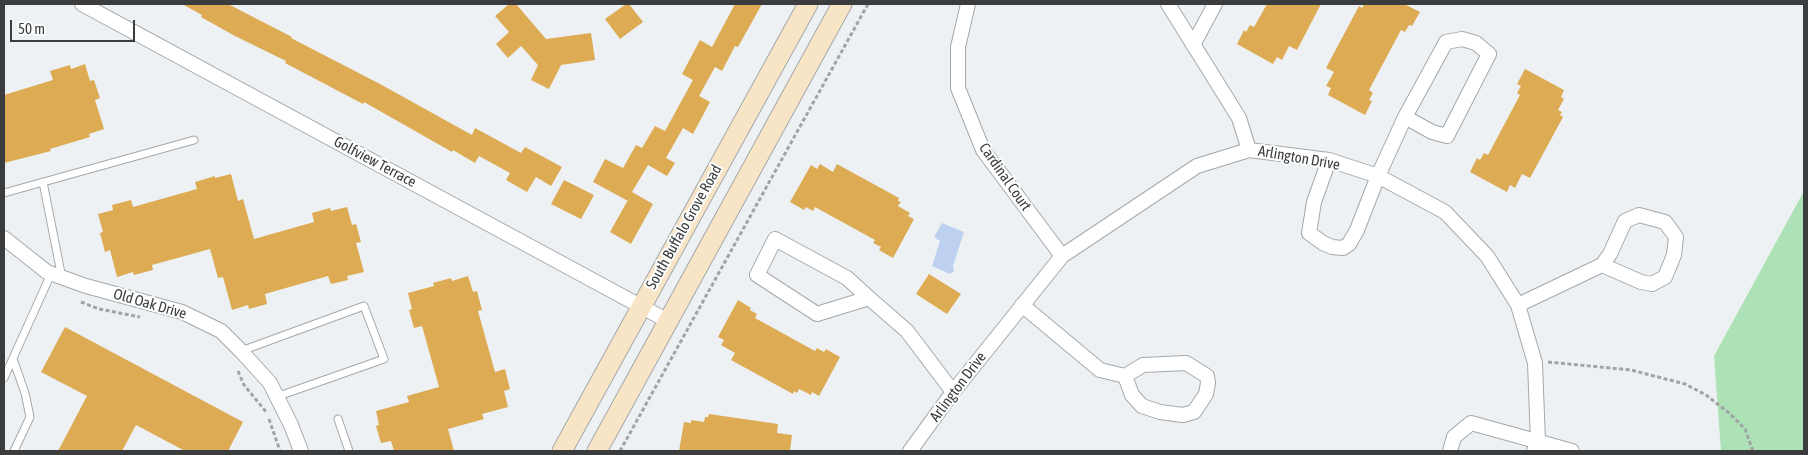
<!DOCTYPE html>
<html>
<head>
<meta charset="utf-8">
<style>
  body { margin:0 }
  #map { position:relative; width:1808px; height:455px; overflow:hidden; background:#edf1f4; font-family:"Asap Condensed",sans-serif }
  canvas { display:block }
  .frame { position:absolute; inset:0; border:5px solid #3b3c3e; pointer-events:none }
  .scale { position:absolute; left:10px; top:20px; width:125px; height:22px; box-sizing:border-box; border:2px solid #3b3c3e; border-top:0; padding-left:6px; font-size:15px; line-height:18px; white-space:nowrap; color:#3b3c3e; -webkit-text-stroke:4px #fdfefe; paint-order:stroke }
</style>
</head>
<body>
<div id="map">
<canvas width="1808" height="455"></canvas>
<div class="frame"></div>
<div class="scale">50 m</div>
</div>
<script>
const context = document.querySelector('canvas').getContext('2d');
context.lineJoin = 'round';
function paint(path, color) { context.fillStyle = color; context.fill(path, 'evenodd'); }
const shape = rows => new Path2D(rows.map(r => 'M' + r).join(''));
function stroke(path, color, width, dash) { context.strokeStyle = color; context.lineWidth = width; context.lineCap = dash ? 'butt' : 'round'; context.setLineDash(dash || []); context.stroke(path); }
function label(font, color, halo, rows, align = 'center') {
  context.font = font + ' "Asap Condensed",sans-serif'; context.lineWidth = 4; context.setLineDash([]); context.textBaseline = 'middle'; context.strokeStyle = halo; context.fillStyle = color; for (const [text, x, y, turn = 0] of rows) {
    context.save(); context.translate(x, y); context.rotate((+turn || 0) * Math.PI / 180); context.textAlign = isNaN(turn) ? turn : align; if (halo) context.strokeText(text, 0, 0); context.fillText(text, 0, 0); context.restore();
  }
}
const green = shape([
  [1804,191,1804,451,1721,451,1714,356]
]);
const water = shape([
  [942,223,964,232,953,266,954,272,948,274,946,272,932,266,940,241,934,237]
]);
const building = shape([
  [182,4,228,4,292,37,291,38,380,84,472,135,475,128,521,153,525,147,562,167,551,186,536,177,527,192,506,180,510,173,479,156,475,163,453,150,452,152,364,102,363,104,285,63,286,61,235,36,201,17,202,15],
  [509,4,516,4,546,39,591,33,595,60,561,65,549,89,531,80,538,65,521,46,508,58,496,44,509,32,495,16],
  [626,4,629,4,643,22,620,39,605,19],
  [735,4,762,4,738,47,735,46,722,71,715,67,699,96,710,102,693,134,683,128,666,158,675,163,667,176,648,165,632,192,653,204,631,244,610,232,629,198,628,201,593,182,605,159,623,168,636,145,642,148,655,126,665,131,693,80,682,74,700,40,712,47],
  [1267,4,1321,4,1297,50,1289,46,1282,60,1277,57,1273,64,1237,44,1244,30,1246,32,1250,25,1254,27],
  [1364,4,1404,4,1420,12,1412,26,1409,25,1405,32,1401,30,1369,90,1373,93,1369,100,1372,101,1365,115,1328,95,1331,88,1326,86,1334,72,1326,68,1359,6,1362,8],
  [85,64,90,81,94,80,100,98,95,100,104,129,89,134,90,137,50,149,51,151,4,163,4,95,53,80,50,71,70,65,71,69],
  [1525,69,1564,90,1561,97,1564,99,1558,110,1562,112,1560,115,1563,117,1530,178,1522,174,1515,188,1510,185,1507,192,1470,172,1477,158,1480,160,1484,153,1488,155,1520,95,1517,93,1521,86,1517,84],
  [820,164,833,172,837,164,899,198,898,201,901,202,898,206,910,213,908,216,914,219,893,258,879,250,881,247,873,243,875,240,815,207,813,211,806,207,804,210,790,202,811,165,817,169],
  [231,174,238,201,243,199,254,239,314,222,312,213,330,208,331,211,347,207,352,225,356,224,361,242,356,243,364,272,347,276,348,280,331,284,328,276,265,294,267,304,249,309,248,305,232,310,223,277,218,278,210,249,152,265,153,270,134,275,133,272,117,277,110,250,105,252,100,233,103,232,98,214,113,210,112,205,131,200,133,207,197,189,195,182,215,176,215,178],
  [564,180,594,195,581,219,551,204],
  [929,274,961,294,947,314,916,294],
  [468,276,473,292,477,291,482,310,478,311,495,372,505,369,510,389,504,391,508,407,482,414,484,419,448,429,454,451,394,451,391,441,381,443,376,426,379,425,376,411,409,402,407,396,439,387,422,326,414,328,409,310,412,309,408,293,434,286,433,283,451,278,452,281],
  [738,300,751,308,750,310,757,314,755,318,815,351,817,348,824,352,826,349,840,357,819,396,812,392,811,395,799,389,797,393,794,391,793,394,731,360,735,353,721,345,724,340,718,337],
  [65,327,243,422,228,451,185,451,136,425,122,451,58,451,87,396,41,372],
  [709,414,778,424,777,433,792,435,790,451,679,451,684,422,691,423,691,420,704,422,705,417,708,417]
]);
const path = shape([
  [81,302,99,309,140,317],
  [1548,362,1631,370,1685,384,1706,395,1729,413,1745,429,1753,451],
  [238,371,244,385,267,413],
  [269,419,280,451],
  [620,451,868,4]
]);
const service = shape([
  [43,182,62,278],
  [4,193,194,140],
  [241,351,364,306,384,359,276,397],
  [13,359,25,393,30,417,14,451],
  [4,378,51,274],
  [338,419,349,451]
]);
const minor = shape([
  [82,4,668,321],
  [968,4,958,47,958,88,983,150,1062,256],
  [1168,4,1239,118,1249,150],
  [1193,45,1215,4],
  [1329,160,1314,202,1309,233,1323,243,1332,247,1343,248,1349,244,1357,230,1378,176,1405,117,1446,42,1462,39,1476,43,1489,54,1447,136,1432,132,1405,117],
  [4,238,47,272,86,286,182,312,221,331,241,351,270,383,291,425,301,451],
  [869,298,817,314,757,275,775,239,847,278,869,298,907,331,953,392],
  [1022,305,1100,370,1125,376,1143,365,1186,363,1207,376,1208,383,1206,394,1194,412,1183,415,1160,412,1142,406,1132,395,1125,376],
  [1518,305,1602,265,1610,254,1625,221,1639,215,1665,222,1676,237,1674,255,1665,277,1652,284,1641,282,1602,265],
  [910,451,953,392,1062,256,1197,166,1249,150,1329,160,1378,176,1445,212,1487,256,1518,305,1535,363,1538,442,1534,451],
  [1450,451,1454,437,1471,423,1572,451]
]);
const secondary = shape([
  [562,451,808,4],
  [597,451,842,4]
]);
const streetNames = [
  ["Arlington Drive",1299,158,10],
  ["Golfview Terrace",375,162,28],
  ["Cardinal Court",1005,177,55],
  ["South Buffalo Grove Road",684,227,-61],
  ["Old Oak Drive",150,304,16],
  ["Arlington Drive",958,387,-53]
];
paint(green, '#ade1b6');
paint(water, '#bed0ef');
paint(building, '#ddab54');
stroke(service, '#a5a8ab', 9);
stroke(minor, '#a5a8ab', 16);
stroke(secondary, '#a5a8ab', 21);
stroke(path, '#a1a4a7', 3, [4, 2.5]);
stroke(service, '#fff', 7);
stroke(minor, '#fff', 14);
stroke(secondary, '#f8e5c6', 19);
label('15px', '#3b3c3e', '#fdfefe', streetNames);
</script>
</body>
</html>
